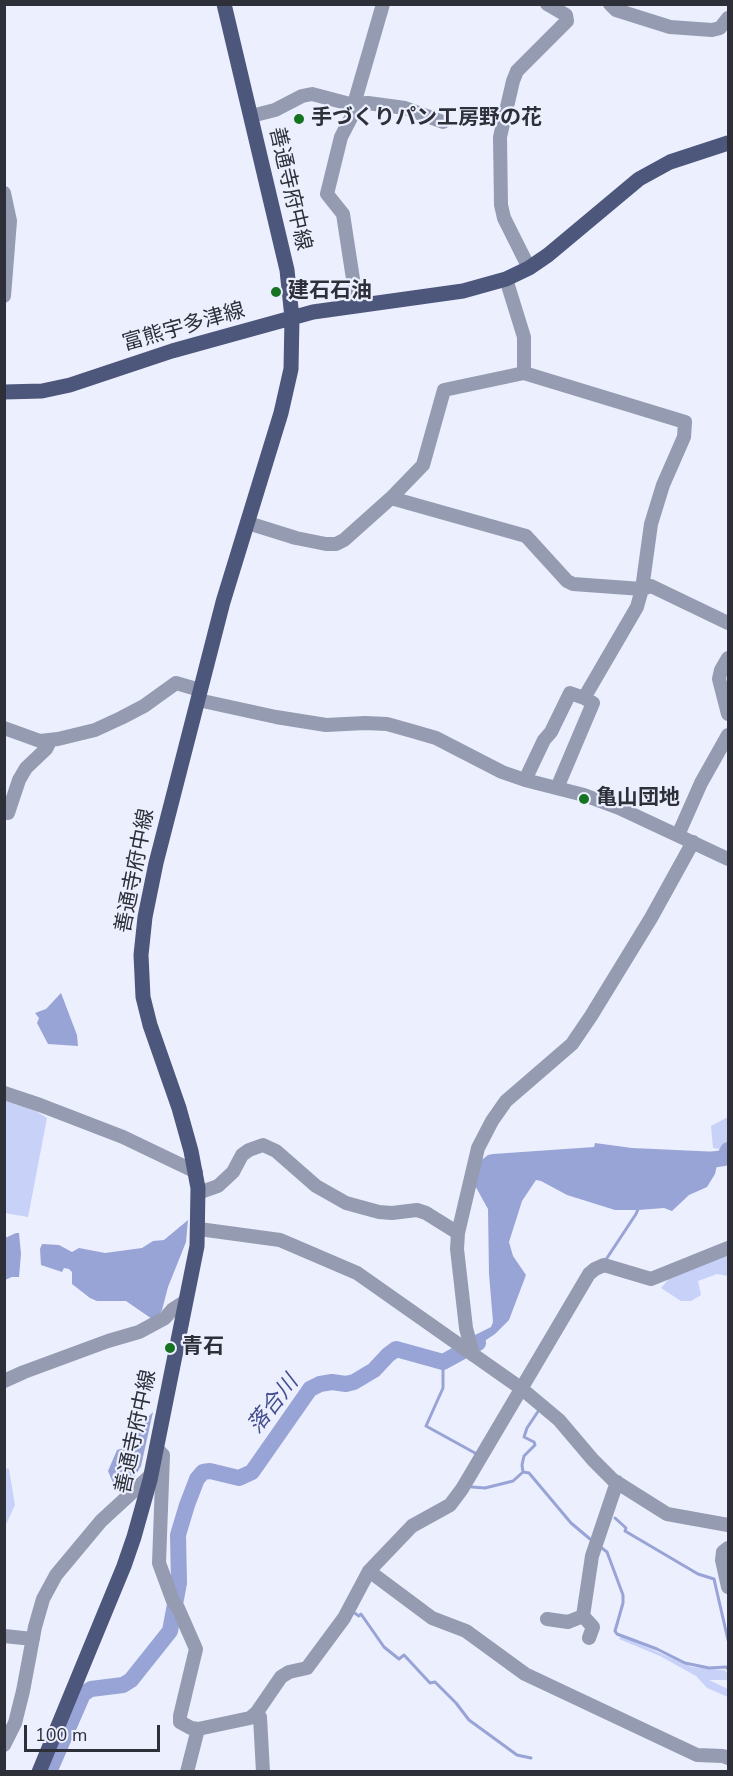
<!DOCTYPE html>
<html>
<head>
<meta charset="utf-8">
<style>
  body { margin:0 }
  #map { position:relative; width:733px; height:1776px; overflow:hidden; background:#ebeffe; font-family:"Nunito Sans",sans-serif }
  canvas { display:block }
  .frame { position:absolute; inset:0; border:6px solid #2d3039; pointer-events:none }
  .scale { position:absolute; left:24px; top:1725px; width:136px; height:27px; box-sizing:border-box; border:3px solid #2d3039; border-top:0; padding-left:8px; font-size:18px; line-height:21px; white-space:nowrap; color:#2d3039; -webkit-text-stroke:4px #ebeffe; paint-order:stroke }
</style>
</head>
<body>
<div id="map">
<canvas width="733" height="1776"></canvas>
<div class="frame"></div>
<div class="scale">100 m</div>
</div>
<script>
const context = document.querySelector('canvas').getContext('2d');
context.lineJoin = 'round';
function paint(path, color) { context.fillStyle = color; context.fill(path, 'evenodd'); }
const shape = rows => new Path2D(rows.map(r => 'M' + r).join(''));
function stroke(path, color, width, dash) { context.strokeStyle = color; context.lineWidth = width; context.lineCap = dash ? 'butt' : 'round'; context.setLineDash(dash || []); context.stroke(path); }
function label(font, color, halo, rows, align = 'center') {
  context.font = font + ' "Nunito Sans","Noto Sans JP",sans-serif'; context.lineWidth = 4.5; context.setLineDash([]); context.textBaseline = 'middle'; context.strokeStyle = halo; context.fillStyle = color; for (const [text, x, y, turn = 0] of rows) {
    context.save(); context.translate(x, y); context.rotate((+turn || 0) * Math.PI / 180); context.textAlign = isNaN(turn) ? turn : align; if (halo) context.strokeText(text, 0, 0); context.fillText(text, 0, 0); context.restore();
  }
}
const green = shape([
  [5,1101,36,1111,47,1118,28,1217,5,1213],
  [728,1117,728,1169,728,1161,720,1149,713,1148,711,1126],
  [728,1254,728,1276,717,1274,698,1281,701,1295,691,1301,681,1301,661,1288,675,1272],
  [5,1468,9,1469,15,1505,5,1527],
  [621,1636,692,1667,724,1670,728,1673,728,1680,709,1680,728,1689,728,1697,707,1688,696,1676,660,1656,619,1639]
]);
const water = shape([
  [61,993,77,1035,78,1046,48,1044,37,1023,39,1018,35,1013,46,1009],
  [595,1143,632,1148,720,1152,724,1160,717,1165,715,1174,707,1187,689,1195,672,1211,664,1208,638,1210,615,1210,567,1195,541,1181,536,1180,522,1201,509,1242,513,1256,526,1275,509,1320,495,1334,477,1346,473,1336,491,1327,493,1322,489,1274,488,1209,473,1182,479,1162,488,1155,493,1154,594,1147],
  [188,1220,186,1242,168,1287,162,1310,155,1321,126,1301,97,1301,90,1298,72,1284,72,1272,69,1269,64,1268,62,1272,41,1265,40,1249,42,1244,59,1245,72,1252,79,1248,105,1253,142,1248,153,1241,164,1240],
  [16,1233,19,1233,21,1254,19,1277,12,1277,5,1280,5,1238],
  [153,1412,141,1466,131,1483,122,1482,114,1485,108,1471,117,1450,127,1447,129,1438,137,1427,145,1423,148,1417]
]);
const stream = shape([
  [605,1261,636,1214,639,1207],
  [443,1362,443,1388,426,1426,475,1453,476,1457],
  [523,1472,522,1465,524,1456,535,1445,534,1442,524,1437,527,1428,539,1410],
  [472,1487,485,1488,513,1481,523,1472,529,1473,571,1523,590,1539],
  [615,1518,626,1528,625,1531,698,1574,714,1579,728,1640],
  [599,1546,607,1552,623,1595,623,1603,615,1631,617,1634,657,1649,685,1663,709,1668,726,1667,728,1669],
  [353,1612,359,1616,361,1614,384,1647,399,1659,404,1655,430,1683,435,1682,456,1703,469,1720,517,1755,531,1758]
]);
const river = shape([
  [704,1161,724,1158,728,1150],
  [49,1772,83,1694,91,1689,123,1685,131,1680,170,1631,179,1583,178,1535,187,1505,197,1479,203,1472,210,1471,239,1478,252,1472,310,1389,320,1384,332,1382,346,1384,354,1382,374,1370,388,1355,396,1349,443,1362,478,1343]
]);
const minor = shape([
  [610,4,616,10,670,27,712,30,720,28,728,18],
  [251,116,275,110,302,96,312,94,350,104,368,103,405,108,443,122],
  [4,193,10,221,4,296],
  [529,268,504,218,501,205,500,137,513,81,517,71,567,21,566,15,547,4],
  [506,279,524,337,524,373],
  [357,305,343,214,327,194,341,137,354,112,354,104,383,4],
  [391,498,526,536,567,581,573,584,642,589,651,586,728,623],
  [248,523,296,538,326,544,336,544,344,540,391,498,423,465,444,390,524,373,685,422,684,437,663,485,651,524,642,589,637,607,584,698,570,693,551,732,544,740,525,780],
  [728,658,721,670,719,679,728,714],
  [198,700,276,717,326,725,365,723,387,724,412,731,436,738,502,772,525,780,584,795,619,808,728,859],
  [4,728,40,741,58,739,95,730,121,718,144,706,176,683,200,690],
  [557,788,593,703,584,698],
  [8,813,19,780,26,768,46,749,50,741],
  [678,835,701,783,728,735],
  [4,1093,40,1105,123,1137,196,1172],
  [198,1193,218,1186,233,1172,242,1155,249,1150,263,1145,276,1151,316,1186,346,1203,379,1212,392,1213,417,1210,426,1213,458,1233],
  [199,1229,280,1240,357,1273,522,1389,559,1420,593,1460,613,1480,667,1514,728,1525],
  [473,1355,466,1328,457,1249,458,1233,478,1148,492,1121,506,1101,572,1044,591,1016,651,918,693,842],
  [4,1381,24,1372,108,1341,139,1332,165,1318,172,1310,186,1301],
  [156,1448,163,1455,159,1563,173,1601,178,1608,196,1649,180,1716,180,1722,191,1728,198,1729,250,1718,257,1712,281,1677,289,1672,307,1668,344,1618,369,1571,412,1526,450,1505,462,1489,589,1274,595,1269,604,1265,651,1279,728,1248],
  [728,1548,723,1552,722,1560,728,1587],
  [369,1571,432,1618,466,1631,525,1674,697,1755,723,1756,728,1758],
  [547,1619,568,1622,583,1616],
  [4,1636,33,1639],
  [589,1638,593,1627,583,1616,592,1556,617,1482],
  [257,1712,260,1717,263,1772],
  [4,1745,15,1723,23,1691,35,1627,43,1599,56,1575,101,1521,151,1475],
  [187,1772,198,1729]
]);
const major = shape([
  [4,392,42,391,70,385,172,351,313,312,463,291,506,279,529,268,548,255,639,179,670,162,728,143],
  [39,1772,124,1566,134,1537,150,1480,197,1246,198,1188,191,1151,179,1108,150,1025,143,997,141,955,145,917,156,863,223,602,281,413,291,369,292,318,287,270,224,4]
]);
const markers = [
  [299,119,6,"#157321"],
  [276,292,6,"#157321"],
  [584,799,6,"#157321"],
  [170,1348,6,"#157321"]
];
const poiNames = [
  ["手づくりパン工房野の花",311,119],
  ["建石石油",288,292],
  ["亀山団地",596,799],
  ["青石",182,1348]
];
const streetNames = [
  ["善通寺府中線",289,189,77],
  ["富熊宇多津線",184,328,-16],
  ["善通寺府中線",136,871,-79],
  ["善通寺府中線",137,1432,-78]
];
const waterNames = [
  ["落合川",274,1405,-52]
];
paint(green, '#c8d2f9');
paint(water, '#99a4d6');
stroke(stream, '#99a4d6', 3);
stroke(river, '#99a4d6', 16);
stroke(minor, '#959bb1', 14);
stroke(major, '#4d567b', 15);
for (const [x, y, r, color] of markers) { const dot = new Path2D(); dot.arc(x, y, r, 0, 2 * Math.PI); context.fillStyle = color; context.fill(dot); stroke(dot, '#ebeffe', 2); }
label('bold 21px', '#2d3039', '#ebeffe', poiNames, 'left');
label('21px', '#2d3039', '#ebeffe', streetNames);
label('italic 22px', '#434e8d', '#ebeffe', waterNames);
</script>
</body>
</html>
